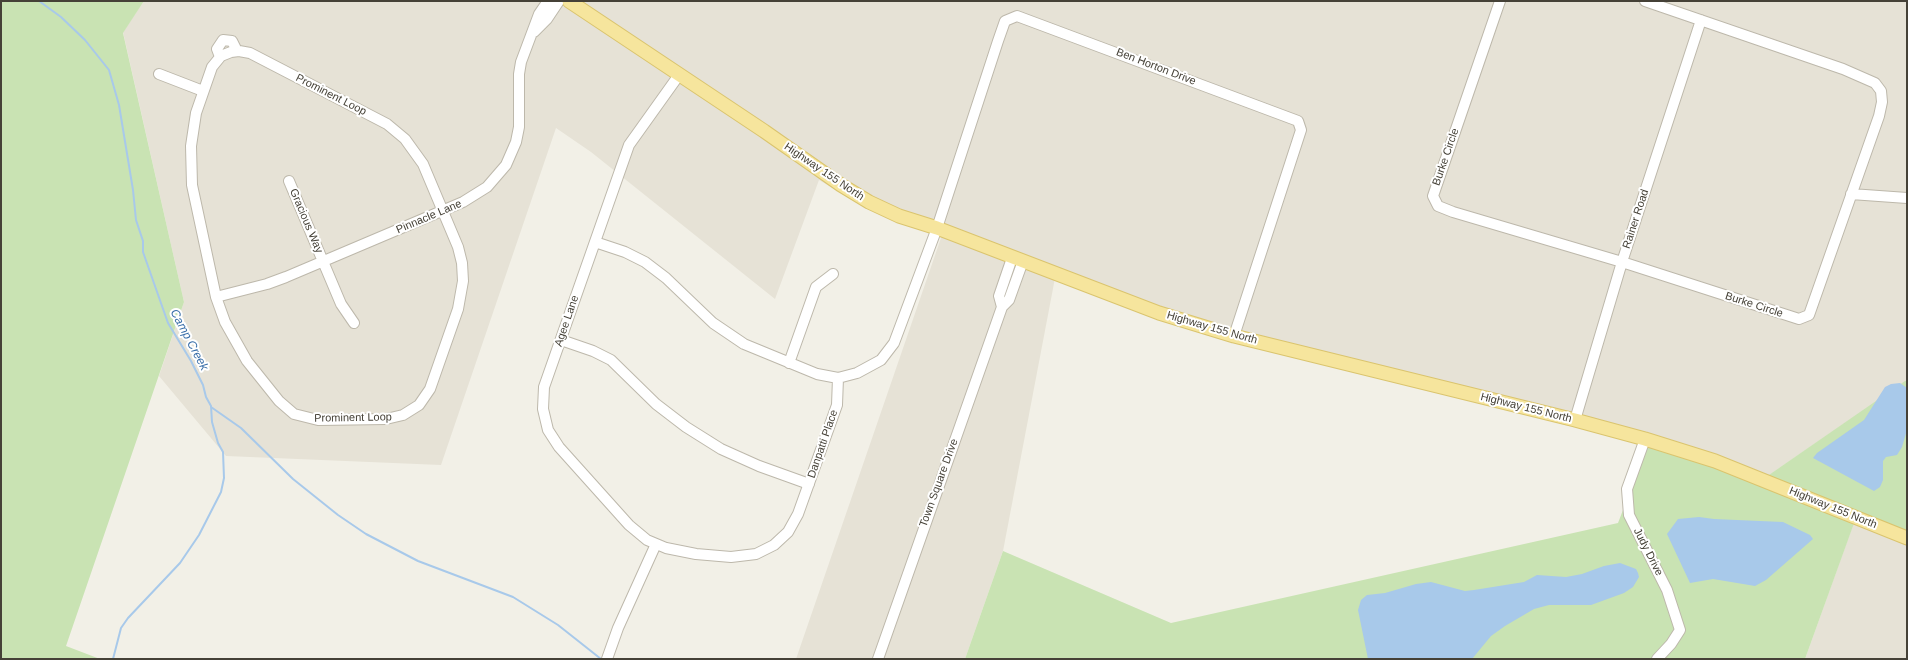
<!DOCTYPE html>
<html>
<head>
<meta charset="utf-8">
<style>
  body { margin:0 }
  #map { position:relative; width:1908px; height:660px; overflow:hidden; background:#f2f0e7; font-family:Helvetica,sans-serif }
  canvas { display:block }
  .frame { position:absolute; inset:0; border:2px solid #454137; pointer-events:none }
</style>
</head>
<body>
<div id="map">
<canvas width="1908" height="660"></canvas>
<div class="frame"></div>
</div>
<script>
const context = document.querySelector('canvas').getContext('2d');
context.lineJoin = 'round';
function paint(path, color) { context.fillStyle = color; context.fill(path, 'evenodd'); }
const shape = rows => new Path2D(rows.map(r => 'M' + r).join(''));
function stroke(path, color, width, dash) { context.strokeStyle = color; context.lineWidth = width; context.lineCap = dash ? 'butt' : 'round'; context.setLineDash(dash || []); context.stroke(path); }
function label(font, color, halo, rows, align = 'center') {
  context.font = font + ' Helvetica,sans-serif'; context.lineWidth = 4; context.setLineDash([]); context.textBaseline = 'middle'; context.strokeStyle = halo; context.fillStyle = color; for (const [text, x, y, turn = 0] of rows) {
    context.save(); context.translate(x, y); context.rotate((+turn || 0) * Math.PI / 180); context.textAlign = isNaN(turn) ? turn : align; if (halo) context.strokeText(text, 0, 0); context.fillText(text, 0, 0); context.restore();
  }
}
const residential = shape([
  [144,1,1907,1,1907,381,1763,479,1648,445,1151,315,1055,278,1003,551,965,659,796,659,942,235,856,202,819,180,775,299,591,152,556,128,441,465,226,456,159,376,184,302,123,32],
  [1857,514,1907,537,1907,659,1805,659]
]);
const green = shape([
  [1,1,144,1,123,33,184,302,66,646,100,659,1,659],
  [1905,381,1907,381,1907,537,1857,515,1805,659,965,659,1003,551,1171,623,1618,523,1648,445,1763,479]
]);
const water = shape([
  [1900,383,1907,388,1907,430,1902,447,1897,455,1886,457,1883,461,1883,480,1880,487,1874,491,1813,458,1817,453,1864,420,1885,387,1891,384],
  [1699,517,1714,519,1783,522,1810,535,1813,539,1766,580,1755,586,1713,579,1690,583,1667,534,1678,519],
  [1620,563,1636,569,1638,573,1639,577,1633,587,1624,593,1591,605,1549,605,1534,609,1505,626,1491,636,1472,659,1368,659,1358,610,1361,600,1367,595,1385,593,1416,584,1431,582,1465,591,1474,590,1524,582,1537,575,1566,577,1582,574,1604,566]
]);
const stream = shape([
  [39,1,61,17,85,40,109,70,119,105,133,190,136,220,143,241,143,252,168,323,191,361,203,385,206,397,211,406,212,422,218,443,223,452,224,478,221,492,199,535,180,563,128,618,121,628,113,659],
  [211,407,241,428,293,479,338,515,366,534,418,561,513,597,558,625,601,659]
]);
const minor = shape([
  [1500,1,1433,196,1438,206,1453,212,1622,262,1799,319,1809,315,1879,116,1882,102,1881,91,1875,83,1843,69,1645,1],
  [534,32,547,19,559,1],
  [239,51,250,53,387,124,405,139,423,164,458,247,462,263,463,281,458,309,430,389,419,405,403,415,386,419,318,420,294,414,279,401,247,361,225,322,216,297,192,185,191,146,196,113,212,67,221,56,231,52,239,51],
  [220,57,217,49,223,40,232,41,237,51],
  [159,74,203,91],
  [679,75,629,145,544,387,543,409,548,430,559,447,629,525,647,540,666,548,696,554,731,557,756,554,774,545,788,532,798,514,837,405,838,378,857,373,881,360,894,343,937,228,998,41,1005,21,1017,16,1298,121,1301,130,1234,336],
  [289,181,341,304,354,323],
  [1851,194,1907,198],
  [595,242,625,252,645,262,666,278,713,323,744,344,817,374,838,378],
  [216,297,267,284,286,277,463,202,487,187,506,165,516,142,519,127,519,74,521,62,539,14,548,1],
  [1002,307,999,296,1012,258],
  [561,340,593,351,611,360,656,404,686,427,721,449,759,466,809,484],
  [789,363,816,287,833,274],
  [1575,420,1622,262,1701,20],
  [1645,439,1627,489,1629,515,1667,590,1680,630,1671,644,1657,659],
  [607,659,618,628,656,544],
  [878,659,1002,307,1009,300,1023,261]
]);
const major = shape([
  [569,1,764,131,841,185,869,202,899,216,937,228,1159,313,1234,336,1575,420,1645,439,1715,461,1907,538]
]);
const streetNames = [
  ["Ben Horton Drive",1156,67,21],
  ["Prominent Loop",331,95,27],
  ["Burke Circle",1446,157,-71],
  ["Highway 155 North",824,172,34],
  ["Pinnacle Lane",429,217,-23],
  ["Rainer Road",1636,219,-72],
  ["Gracious Way",306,221,67],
  ["Burke Circle",1754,305,18],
  ["Agee Lane",567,321,-71],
  ["Highway 155 North",1212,328,16],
  ["Highway 155 North",1526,408,14],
  ["Prominent Loop",353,418,-1],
  ["Danpatti Place",823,444,-71],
  ["Town Square Drive",939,483,-70],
  ["Highway 155 North",1833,508,22],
  ["Judy Drive",1648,552,63]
];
const waterNames = [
  ["Camp Creek",189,340,62]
];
paint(residential, '#e6e2d6');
paint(green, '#c9e3b3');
paint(water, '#a8c9ea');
stroke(stream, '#a8c9ea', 2);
stroke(minor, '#bdb8ab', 12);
stroke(major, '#dac46e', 15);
stroke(minor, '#fff', 10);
stroke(major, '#f6e59d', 13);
label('11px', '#454137', '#fff', streetNames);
label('italic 12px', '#396ea8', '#fff', waterNames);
</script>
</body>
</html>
